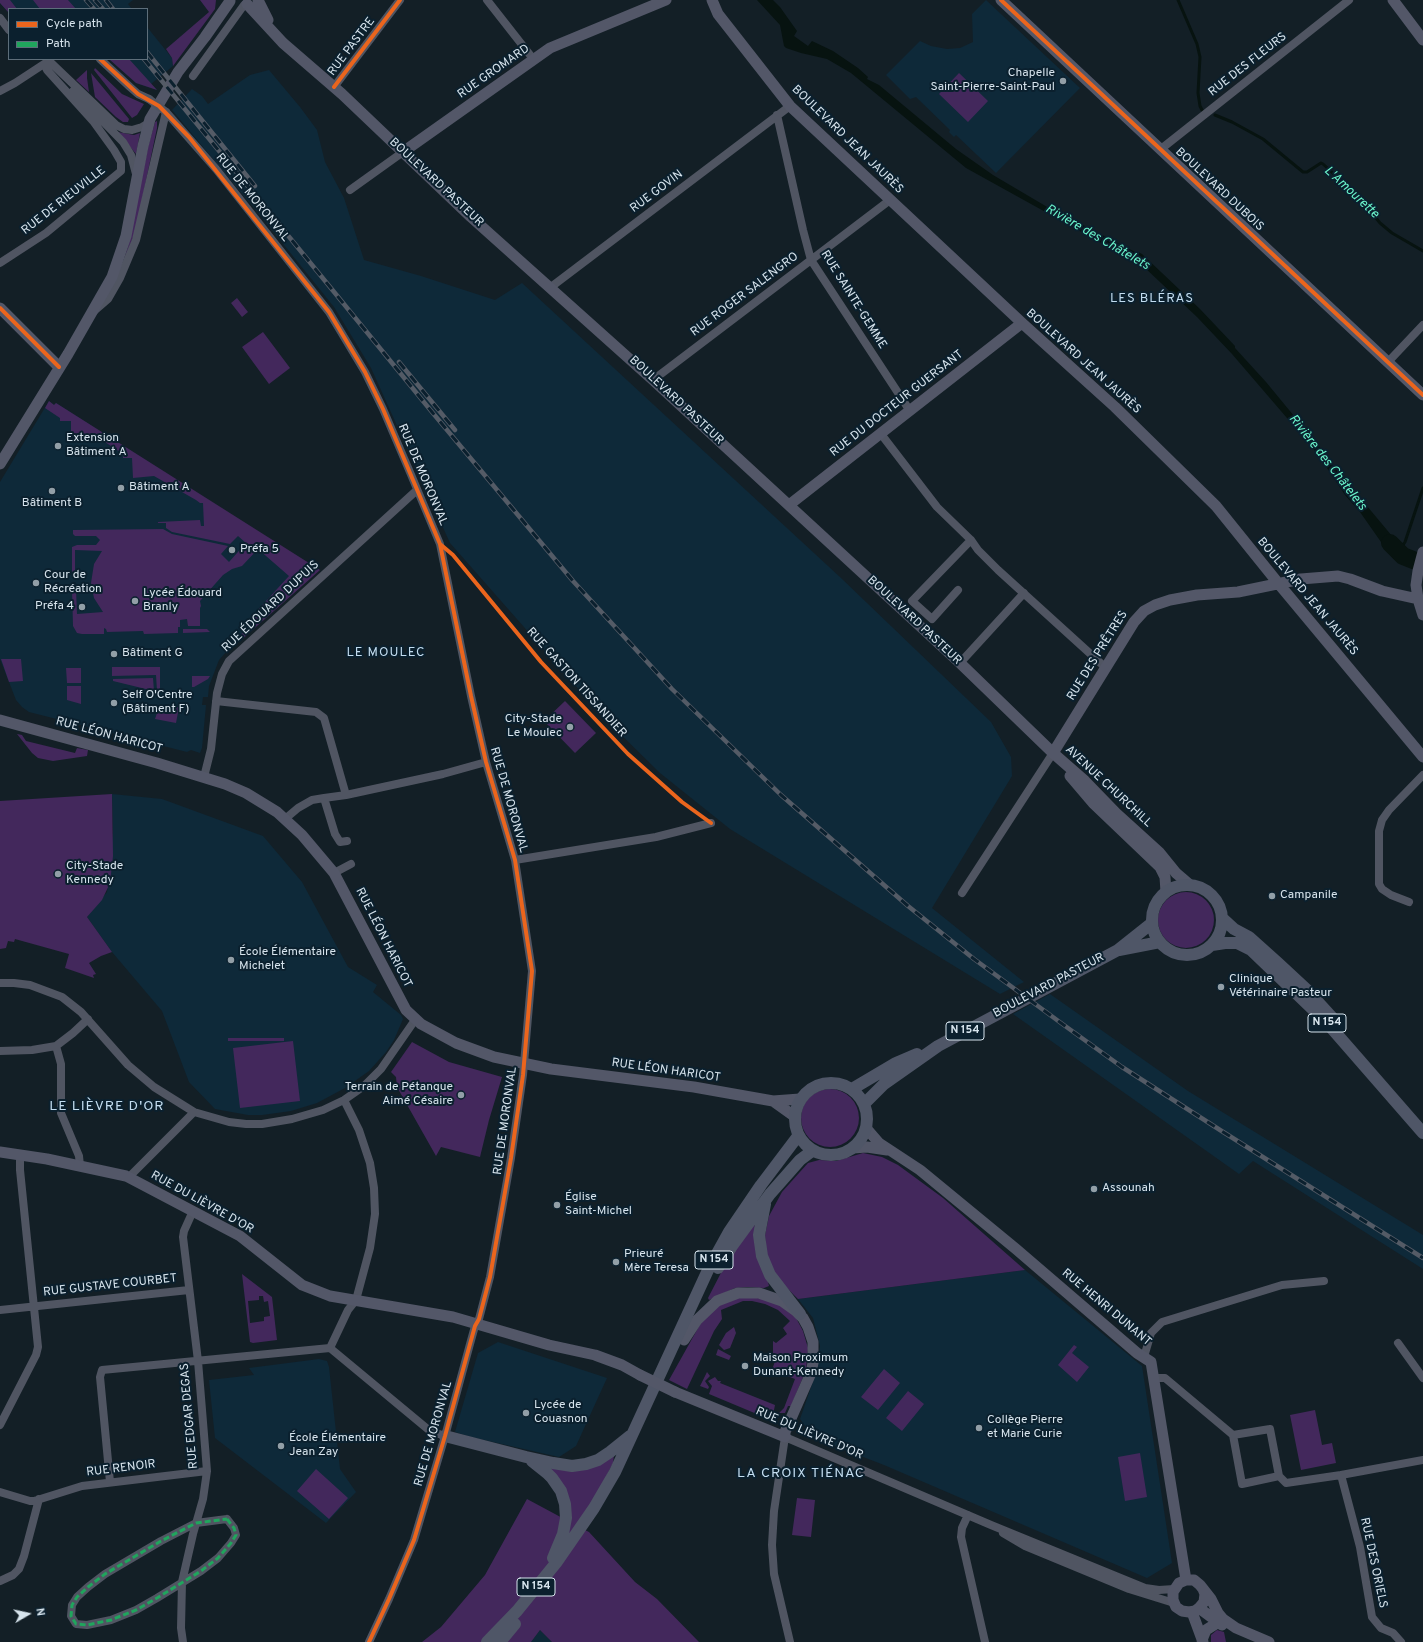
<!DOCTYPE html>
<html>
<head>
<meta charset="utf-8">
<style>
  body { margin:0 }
  #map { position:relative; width:1423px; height:1642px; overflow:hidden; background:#131f26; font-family:Overpass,sans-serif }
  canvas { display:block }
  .legend { position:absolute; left:8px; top:8px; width:140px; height:52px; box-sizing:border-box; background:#0b202e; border:1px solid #5d6e7a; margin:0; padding:5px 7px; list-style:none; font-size:12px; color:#d7e4ed }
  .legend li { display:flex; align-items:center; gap:8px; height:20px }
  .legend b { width:20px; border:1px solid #5d6e7a }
  .north { position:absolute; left:8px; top:1594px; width:40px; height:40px; -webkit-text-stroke:3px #0b202e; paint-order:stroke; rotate:81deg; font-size:11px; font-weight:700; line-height:16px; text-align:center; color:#d7e4ed }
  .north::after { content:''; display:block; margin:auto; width:14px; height:18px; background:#d7e4ed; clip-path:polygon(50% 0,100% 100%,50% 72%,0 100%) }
</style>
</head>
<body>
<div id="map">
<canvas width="1423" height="1642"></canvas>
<ul class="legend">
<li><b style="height:5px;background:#eb651d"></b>Cycle path</li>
<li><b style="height:5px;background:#20a55d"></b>Path</li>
</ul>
<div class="north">N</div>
</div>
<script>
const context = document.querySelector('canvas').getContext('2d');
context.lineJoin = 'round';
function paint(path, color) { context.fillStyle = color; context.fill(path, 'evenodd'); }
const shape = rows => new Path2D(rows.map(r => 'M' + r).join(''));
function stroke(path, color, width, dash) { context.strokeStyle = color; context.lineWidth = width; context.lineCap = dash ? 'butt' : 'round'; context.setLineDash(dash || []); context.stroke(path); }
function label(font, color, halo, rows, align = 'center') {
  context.font = font + ' Overpass,sans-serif'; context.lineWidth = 4; context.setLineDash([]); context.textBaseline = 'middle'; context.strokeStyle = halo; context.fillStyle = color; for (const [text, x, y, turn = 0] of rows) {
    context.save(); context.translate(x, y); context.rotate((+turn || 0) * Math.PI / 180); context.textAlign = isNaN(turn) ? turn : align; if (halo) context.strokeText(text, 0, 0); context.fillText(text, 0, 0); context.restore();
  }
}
const built = shape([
  [0,0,133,0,128,4,132,9,9,9,9,13,0,3],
  [986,0,1080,88,996,173,956,135,954,137,949,132,950,130,916,97,910,99,886,75,920,41,931,46,947,49,960,48,973,42,972,14],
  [147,27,172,58,173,66,151,84,157,90,136,83,109,59,147,59],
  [269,70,300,107,317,130,325,162,344,198,364,260,421,276,495,300,522,283,841,578,991,722,1011,757,1012,776,932,908,1024,982,1000,994,730,829,660,773,605,719,450,543,371,368,334,307,259,214,172,110,192,89,202,96,208,104,250,75],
  [49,401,54,405,56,403,299,558,296,573,219,660,209,686,208,697,203,697,202,705,206,705,202,748,200,753,191,750,187,752,29,712,22,707,16,700,0,659,0,482],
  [112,794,162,799,263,836,302,882,348,967,377,985,373,992,401,1015,403,1019,394,1040,386,1052,369,1071,345,1088,317,1103,291,1111,262,1115,248,1115,215,1109,189,1082,162,1011,112,952,87,917,107,892,113,832],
  [1050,994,1188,1091,1423,1235,1423,1269,1253,1161,1239,1174,1013,1014],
  [1025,1270,1142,1366,1172,1563,1147,1578,884,1465,814,1438,800,1419,817,1370,820,1346,813,1318,798,1299],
  [498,1342,607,1378,576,1446,559,1457,471,1437,455,1432,478,1353],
  [319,1359,327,1361,329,1367,340,1469,356,1492,326,1523,215,1438,209,1380,254,1375,249,1368],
  [540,1630,552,1642,531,1642]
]);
const green = shape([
  [0,0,10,0,17,9,9,9,9,13,0,3],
  [33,0,68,0,76,9,40,9],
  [200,0,216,0,215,9,173,66,172,58,166,49,209,12],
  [109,59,129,59,157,90,136,83],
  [95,68,122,94,144,104,137,115,132,118,94,70],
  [87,70,87,78,89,92,76,80],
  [91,73,129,119,128,122,123,122,116,117,95,97],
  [959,73,988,101,968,122,939,94],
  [157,121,157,128,139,214,135,232,122,266,129,243,148,147,155,122],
  [118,132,134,135,140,133,136,154],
  [237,298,248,312,242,317,231,303],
  [263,332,290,368,269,384,242,347],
  [49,401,54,405,56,403,320,570,239,642,236,640,246,629,243,626,289,576,258,549,242,566,232,569,223,575,200,601,201,606,200,608,200,626,188,626,187,619,180,620,180,627,178,627,178,633,144,634,143,631,107,632,106,629,104,628,104,634,82,634,77,633,73,626,72,589,76,589,77,614,103,612,94,598,91,583,94,564,102,551,75,550,75,576,72,576,72,547,77,545,96,545,100,540,96,536,75,536,73,534,73,530,163,529,172,534,228,546,221,554,229,562,246,543,238,536,230,544,172,532,166,528,166,523,158,523,158,522,200,520,201,526,204,526,203,503,200,503,196,500,154,476,133,478,132,458,123,458,123,454,105,442,96,437,88,436,71,436,71,421,60,421,60,418,45,408],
  [183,629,207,629,210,632,183,633],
  [1,659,21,659,23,681,9,682],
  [112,667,160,667,160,691,157,691,156,675,112,676],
  [66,668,81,668,81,683,67,683],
  [192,676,210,676,208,679,194,687,192,687],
  [153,678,154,691,113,681,113,679],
  [67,686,81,686,81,704,67,700],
  [565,701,596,733,575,753,544,721],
  [159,707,179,707,176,723,155,719],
  [17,734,22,735,26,741,75,753,77,748,88,750,87,756,53,761,38,758,32,753],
  [112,794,113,856,110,883,102,900,87,917,112,952,101,956,89,963,96,974,93,975,94,978,65,968,69,954,15,939,14,942,8,941,6,948,0,949,0,801],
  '1158 920a28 28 0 1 1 56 0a28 28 0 1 1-56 0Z',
  [228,1038,284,1038,284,1041,228,1041],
  [293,1041,300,1101,240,1108,233,1048],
  [412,1042,449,1062,502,1077,489,1120,480,1157,441,1147,436,1156,397,1087,396,1077,391,1072],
  '801 1118a29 29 0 1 1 58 0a29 29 0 1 1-58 0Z',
  [863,1153,882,1157,898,1165,943,1198,1025,1270,798,1299,783,1284,767,1262,765,1235,769,1216,782,1192,808,1163,819,1160,836,1161],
  [754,1223,769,1286,764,1288,748,1287,735,1288,709,1300,708,1298,724,1267],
  [242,1274,272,1297,277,1340,253,1343,250,1342],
  [259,1296,263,1296,264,1302,268,1301,270,1316,264,1317,264,1321,250,1323,248,1301,259,1300],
  [741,1296,773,1300,795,1316,803,1331,808,1348,806,1370,791,1406,788,1406,785,1413,779,1413,784,1408,795,1379,772,1370,777,1355,773,1353,773,1341,776,1343,787,1334,783,1328,790,1321,778,1310,765,1304,752,1301,743,1301,721,1310,722,1319,714,1331,687,1389,669,1380,702,1321,718,1305],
  [734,1327,736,1333,730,1348,724,1350,719,1345,726,1333],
  [1074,1345,1077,1347,1072,1353,1089,1367,1077,1382,1058,1365],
  [718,1349,731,1356,729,1360,716,1355],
  [884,1369,900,1383,878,1410,861,1397],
  [707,1372,710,1376,705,1381,709,1387,708,1389,700,1386],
  [715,1377,718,1381,721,1381,720,1383,775,1405,773,1415,764,1417,709,1394,712,1386,708,1381],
  [908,1391,924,1404,902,1431,886,1418],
  [1315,1410,1322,1445,1332,1443,1336,1463,1301,1470,1290,1415],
  [1140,1453,1147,1497,1125,1501,1118,1457],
  [614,1455,613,1463,602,1485,577,1526,589,1532,635,1582,657,1599,699,1642,552,1642,540,1630,531,1642,422,1642,441,1627,485,1575,527,1499,568,1521,545,1467],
  [316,1469,348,1498,329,1519,297,1491],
  [797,1498,815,1500,811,1537,792,1535],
  [1217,1630,1224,1632,1226,1642,1211,1642,1211,1635]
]);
const water = shape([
  [757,0,773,0,780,7,797,31,794,36,808,46,812,41,833,51,858,68,868,77,867,79,879,85,956,149,993,175,1054,211,1058,212,1135,252,1138,252,1142,254,1200,309,1235,346,1235,348,1266,382,1322,450,1326,457,1392,536,1404,548,1410,550,1406,565,1394,559,1388,552,1360,512,1345,495,1317,453,1232,354,1197,317,1143,266,966,168,851,73,827,59,801,53,786,48,784,46,780,25]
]);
const stream = shape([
  [1178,0,1197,44,1200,57,1198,93,1200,106,1202,110],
  [1215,115,1232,122,1263,139,1303,172,1307,172,1321,163,1323,164,1361,199,1380,223,1392,233,1423,251],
  [1401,548,1405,542,1423,488]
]);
const river = shape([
  [1390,543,1403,556,1423,564]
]);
const street = shape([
  [487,0,534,60],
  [0,18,9,30],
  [47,59,116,125,124,129,132,130,142,127,149,123],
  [100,59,130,87,138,94,149,99],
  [193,76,244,5],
  [334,87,400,0],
  [0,91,15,83,47,62],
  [73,91,123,142,131,155,136,174],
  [166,112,216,169,329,312,365,372,383,409,412,477,440,544,471,696,486,762,515,860,532,971,523,1075,511,1158,490,1277,479,1319,475,1326,470,1344,445,1436,414,1540,389,1599,369,1642],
  [777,115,803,230,811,260,910,411],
  [1161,149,1349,0],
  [350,190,403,152],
  [0,263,46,233,121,171,121,162,114,150,93,121,47,70,44,64],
  [551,287,790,106],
  [93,312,108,299,120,278,136,240,166,112],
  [1388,362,1423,325],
  [653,380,890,200],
  [881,434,937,507,971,540,978,550,998,570,1106,668],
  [958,590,932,619,912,601,971,540],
  [960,663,1024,593],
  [216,701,316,712,324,718,346,795,443,774,486,762],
  [204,777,211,749,217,693,222,674,229,661,417,490],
  [346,795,324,798,335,834,340,842,347,841],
  [285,819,298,808,312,800,324,798],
  [515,860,656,837,711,823],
  [334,873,351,864],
  [962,893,1053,753],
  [1409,902,1391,895,1382,889,1379,884,1379,831,1382,820,1389,810,1423,775],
  [0,983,14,983,30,985,62,997,81,1012,128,1065,154,1087,194,1112,229,1122,246,1124,262,1124,292,1119,323,1110,344,1100,364,1086,381,1069,415,1020],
  [56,1046,61,1064,61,1113,79,1156,80,1166],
  [0,1051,32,1050,56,1046,73,1033,88,1019],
  [129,1177,194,1112],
  [0,1310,189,1290],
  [1398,1343,1423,1378],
  [330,1348,348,1310,356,1300,370,1248,375,1214,374,1188,370,1163,359,1130,344,1100],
  [330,1348,430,1431,445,1436],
  [1144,1357,1151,1333,1162,1322,1282,1285,1324,1281],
  [1154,1378,1165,1378,1233,1435],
  [0,1425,36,1355,38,1347,20,1170,20,1155],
  [1270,1429,1279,1476,1242,1484,1233,1435,1270,1429],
  [1279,1476,1286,1483,1341,1475],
  [110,1482,100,1377,102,1370,330,1348],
  [0,1492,30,1501,34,1501,82,1486,207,1471],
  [968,1515,962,1528,961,1537,985,1642],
  [227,1519,234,1528,236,1535,231,1543,218,1558,201,1571,157,1598,136,1610,111,1620,87,1625,76,1624,71,1616,72,1605,77,1597,88,1587,105,1574,161,1541,196,1523,227,1519],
  [1003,1533,1025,1546,1129,1589,1174,1603],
  [0,1581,13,1575,19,1569,24,1556,39,1499],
  [183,1642,181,1628,182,1582,193,1534,203,1499,207,1471,198,1361,183,1237,184,1231,193,1211],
  [790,1642,774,1574,772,1545,774,1511,785,1437,991,1525,1145,1588,1159,1590,1174,1589],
  [1401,1642,1393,1633,1381,1628,1372,1617,1360,1547,1341,1475,1423,1460]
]);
const secondary = shape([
  [258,0,268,20],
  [712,0,718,14,790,106,1022,323,1115,407,1216,506,1278,583,1423,757],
  [1001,0,1423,395],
  [1393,0,1423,40],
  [247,4,283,43,342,94,471,217,653,380,960,663,1053,753,1085,781,1116,813,1159,852,1176,873,1190,885],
  [403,152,550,48,666,0],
  [0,308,59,367],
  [0,464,68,354,112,277,126,236,143,146,150,119,178,72,205,37,230,1],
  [789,505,1022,323],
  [1423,552,1418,571,1416,585,1418,599,1423,615],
  [0,720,157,763,225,784,246,793,277,812,302,835,334,873,406,1010,421,1024,456,1043,494,1057,551,1069,694,1087,773,1101,800,1099],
  [1053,753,1134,622,1144,611,1155,605,1170,600,1197,595,1238,592,1301,579,1338,576,1350,579,1382,591,1418,599],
  [1070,776,1093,803,1160,867,1165,877,1166,892],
  [773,1101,794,1116],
  [866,1128,879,1143,920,1170,1016,1249,1137,1353,1151,1362,1186,1580],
  [853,1148,867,1147,887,1150],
  [0,1152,47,1159,126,1176,240,1236,302,1285,330,1296,453,1317,549,1345,595,1355,622,1365,640,1375],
  [675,1392,785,1437,785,1432,811,1373,813,1363,813,1342,808,1327,803,1318,796,1311,782,1301,759,1293,738,1293,717,1301,697,1320,684,1340],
  [1203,1589,1205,1594,1204,1602,1199,1608,1195,1611,1189,1612,1182,1611,1176,1607,1173,1600,1173,1592,1179,1583,1186,1580,1194,1580,1200,1585,1211,1599,1218,1613,1223,1619,1236,1628,1269,1642],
  [1199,1608,1222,1625],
  [1192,1612,1203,1642],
  [1202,1640,1206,1630,1217,1623]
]);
const primary = shape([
  '1152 920a35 35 0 1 1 70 0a35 35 0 1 1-70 0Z',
  [1222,918,1234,929,1249,937,1278,963,1307,990,1339,1025],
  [1212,945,1225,943,1237,943,1251,950,1328,1024,1423,1133],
  [1119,950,1160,942],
  '795 1119a36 36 0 1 1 72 0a36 36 0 1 1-72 0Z',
  [852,1089,896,1063,917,1054],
  [864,1104,884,1084,938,1046,1118,950,1152,923],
  [765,1204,759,1235,762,1256,770,1275,800,1314],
  [718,1268,732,1246,770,1194,800,1160,812,1151],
  [445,1436,526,1457,553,1463,572,1466,586,1464,598,1460,610,1452,630,1436],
  [532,1461,547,1473,552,1478,561,1491,565,1504,566,1518,563,1534,553,1558],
  [487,1642,517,1611,556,1563,594,1508,615,1472,708,1270,729,1232,761,1185,798,1136],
  [500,1642,515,1624]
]);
const rail = shape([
  [86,0,94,9],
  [95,0,103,9],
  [106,0,113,9],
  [147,52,255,186],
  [144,59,432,412,573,581,672,689,781,795,908,906,974,959,1061,1023,1122,1067,1220,1130,1423,1258],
  [399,362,455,430]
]);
const streetBridge = shape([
  [149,99,166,112]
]);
const secondaryBridge = shape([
  [640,1375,675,1392]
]);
const quiet = shape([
  [227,1519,234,1528,236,1535,231,1543,218,1558,201,1571,157,1598,136,1610,111,1620,87,1625,76,1624,71,1616,72,1605,77,1597,88,1587,105,1574,161,1541,196,1523,227,1519]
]);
const cycleway = shape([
  [1001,0,1423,395],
  [100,59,138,94,159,106,189,137,329,312,365,372,383,409,440,544,471,696,486,762,515,860,532,971,523,1075,511,1158,490,1277,479,1319,475,1326,470,1344,445,1436,414,1540,389,1599,369,1642],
  [334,87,400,0],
  [0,308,59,367],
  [440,544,453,555,541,662,628,754,682,802,711,823]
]);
const markers = [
  [1063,81,4,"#929fa7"],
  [58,446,4,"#929fa7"],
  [121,488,4,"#929fa7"],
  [52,491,4,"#929fa7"],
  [232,550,4,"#929fa7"],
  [36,583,4,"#929fa7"],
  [135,601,4,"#929fa7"],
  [82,607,4,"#929fa7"],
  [114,654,4,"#929fa7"],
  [114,703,4,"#929fa7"],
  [570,727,4,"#929fa7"],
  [58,874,4,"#929fa7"],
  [1272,896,4,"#929fa7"],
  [231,960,4,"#929fa7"],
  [1221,987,4,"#929fa7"],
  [461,1095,4,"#929fa7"],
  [1094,1189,4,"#929fa7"],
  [557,1205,4,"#929fa7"],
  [616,1262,4,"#929fa7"],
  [745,1366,4,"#929fa7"],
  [526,1413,4,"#929fa7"],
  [979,1428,4,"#929fa7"],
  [281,1446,4,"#929fa7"]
];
const shields = [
  [1327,1023,38],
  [965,1031,38],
  [714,1260,38],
  [536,1587,38]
];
const shieldNames = [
  ["N 154",1327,1023],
  ["N 154",965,1031],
  ["N 154",714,1260],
  ["N 154",536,1587]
];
const streetNames = [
  ["RUE PASTRE",352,47,-53],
  ["RUE DES FLEURS",1248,65,-38],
  ["RUE GROMARD",494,72,-35],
  ["BOULEVARD JEAN JAURÈS",847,140,44],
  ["BOULEVARD PASTEUR",436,183,43],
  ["BOULEVARD DUBOIS",1219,190,43],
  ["RUE GOVIN",657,192,-37],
  ["RUE DE MORONVAL",252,198,51],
  ["RUE DE RIEUVILLE",64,201,-38],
  ["RUE ROGER SALENGRO",745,295,-37],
  ["RUE SAINTE-GEMME",853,300,58],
  ["BOULEVARD JEAN JAURÈS",1083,362,42],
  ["BOULEVARD PASTEUR",676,401,43],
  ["RUE DU DOCTEUR GUERSANT",897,404,-38],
  ["RUE DE MORONVAL",422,475,67],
  ["BOULEVARD JEAN JAURÈS",1307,597,50],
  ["RUE ÉDOUARD DUPUIS",271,607,-43],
  ["BOULEVARD PASTEUR",914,621,43],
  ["RUE DES PRÊTRES",1098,656,-58],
  ["RUE GASTON TISSANDIER",576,683,48],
  ["RUE LÉON HARICOT",109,736,15],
  ["AVENUE CHURCHILL",1108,787,43],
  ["RUE DE MORONVAL",508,800,74],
  ["RUE LÉON HARICOT",383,938,63],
  ["BOULEVARD PASTEUR",1049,986,-28],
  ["RUE LÉON HARICOT",666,1071,8],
  ["RUE DE MORONVAL",506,1121,-82],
  ["RUE DU LIÈVRE D'OR",202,1203,29],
  ["RUE GUSTAVE COURBET",110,1286,-6],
  ["RUE HENRI DUNANT",1106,1308,40],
  ["RUE EDGAR DEGAS",190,1416,-95],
  ["RUE DE MORONVAL",434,1434,-74],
  ["RUE DU LIÈVRE D'OR",809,1434,23],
  ["RUE RENOIR",121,1469,-7],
  ["RUE DES ORIELS",1373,1563,78]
];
const poiNames = [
  ["Chapelle",1055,74,"right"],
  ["Saint-Pierre-Saint-Paul",1055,88,"right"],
  ["Extension",66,439],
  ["Bâtiment A",66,453],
  ["Bâtiment A",129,488],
  ["Bâtiment B",52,504,"center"],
  ["Préfa 5",240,550],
  ["Cour de",44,576],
  ["Récréation",44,590],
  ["Lycée Édouard",143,594],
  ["Branly",143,608],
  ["Préfa 4",74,607,"right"],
  ["Bâtiment G",122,654],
  ["Self O'Centre",122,696],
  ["(Bâtiment F)",122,710],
  ["City-Stade",562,720,"right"],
  ["Le Moulec",562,734,"right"],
  ["City-Stade",66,867],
  ["Kennedy",66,881],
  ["Campanile",1280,896],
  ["École Élémentaire",239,953],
  ["Michelet",239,967],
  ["Clinique",1229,980],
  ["Vétérinaire Pasteur",1229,994],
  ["Terrain de Pétanque",453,1088,"right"],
  ["Aimé Césaire",453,1102,"right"],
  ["Assounah",1102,1189],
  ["Église",565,1198],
  ["Saint-Michel",565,1212],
  ["Prieuré",624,1255],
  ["Mère Teresa",624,1269],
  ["Maison Proximum",753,1359],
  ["Dunant-Kennedy",753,1373],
  ["Lycée de",534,1406],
  ["Couasnon",534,1420],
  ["Collège Pierre",987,1421],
  ["et Marie Curie",987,1435],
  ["École Élémentaire",289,1439],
  ["Jean Zay",289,1453]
];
const waterNames = [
  ["L'Amourette",1351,193,43],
  ["Rivière des Châtelets",1097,238,30],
  ["Rivière des Châtelets",1327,463,52]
];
const neighbourhoodNames = [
  ["LES BLÉRAS",1152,299],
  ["LE MOULEC",386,653]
];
const quarterNames = [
  ["LE LIÈVRE D'OR",107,1107],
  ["LA CROIX TIÉNAC",801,1474]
];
paint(built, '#0e2939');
paint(green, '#43285c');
paint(water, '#071310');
stroke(stream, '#071310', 3);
stroke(river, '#071310', 18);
stroke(street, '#505562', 8);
stroke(secondary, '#535768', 11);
stroke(primary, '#4f5667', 12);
stroke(rail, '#545b66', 4.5);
stroke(rail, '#0b202e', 3, [9]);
stroke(streetBridge, '#505562', 8);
stroke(secondaryBridge, '#535768', 11);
stroke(quiet, '#20a55d', 3, [6, 3]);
stroke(cycleway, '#eb651d', 4);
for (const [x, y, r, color] of markers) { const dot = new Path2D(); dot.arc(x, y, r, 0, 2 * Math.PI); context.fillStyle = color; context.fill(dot); stroke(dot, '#0b202e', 1.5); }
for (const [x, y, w] of shields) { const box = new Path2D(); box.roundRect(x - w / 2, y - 9, w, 18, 3); context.fillStyle = '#0b202e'; context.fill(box); stroke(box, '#d7e4ed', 1); }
label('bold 11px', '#d7e4ed', null, shieldNames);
label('12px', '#d7e4ed', '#0b202e', streetNames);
label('12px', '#d7e4ed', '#0b202e', poiNames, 'left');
label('italic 13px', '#6af5cc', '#0b202e', waterNames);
context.letterSpacing = '1px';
label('13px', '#c3ddf0', '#0b202e', neighbourhoodNames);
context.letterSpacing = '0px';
context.letterSpacing = '1px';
label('14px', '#c3ddf0', '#0b202e', quarterNames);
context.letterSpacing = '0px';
</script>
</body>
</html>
